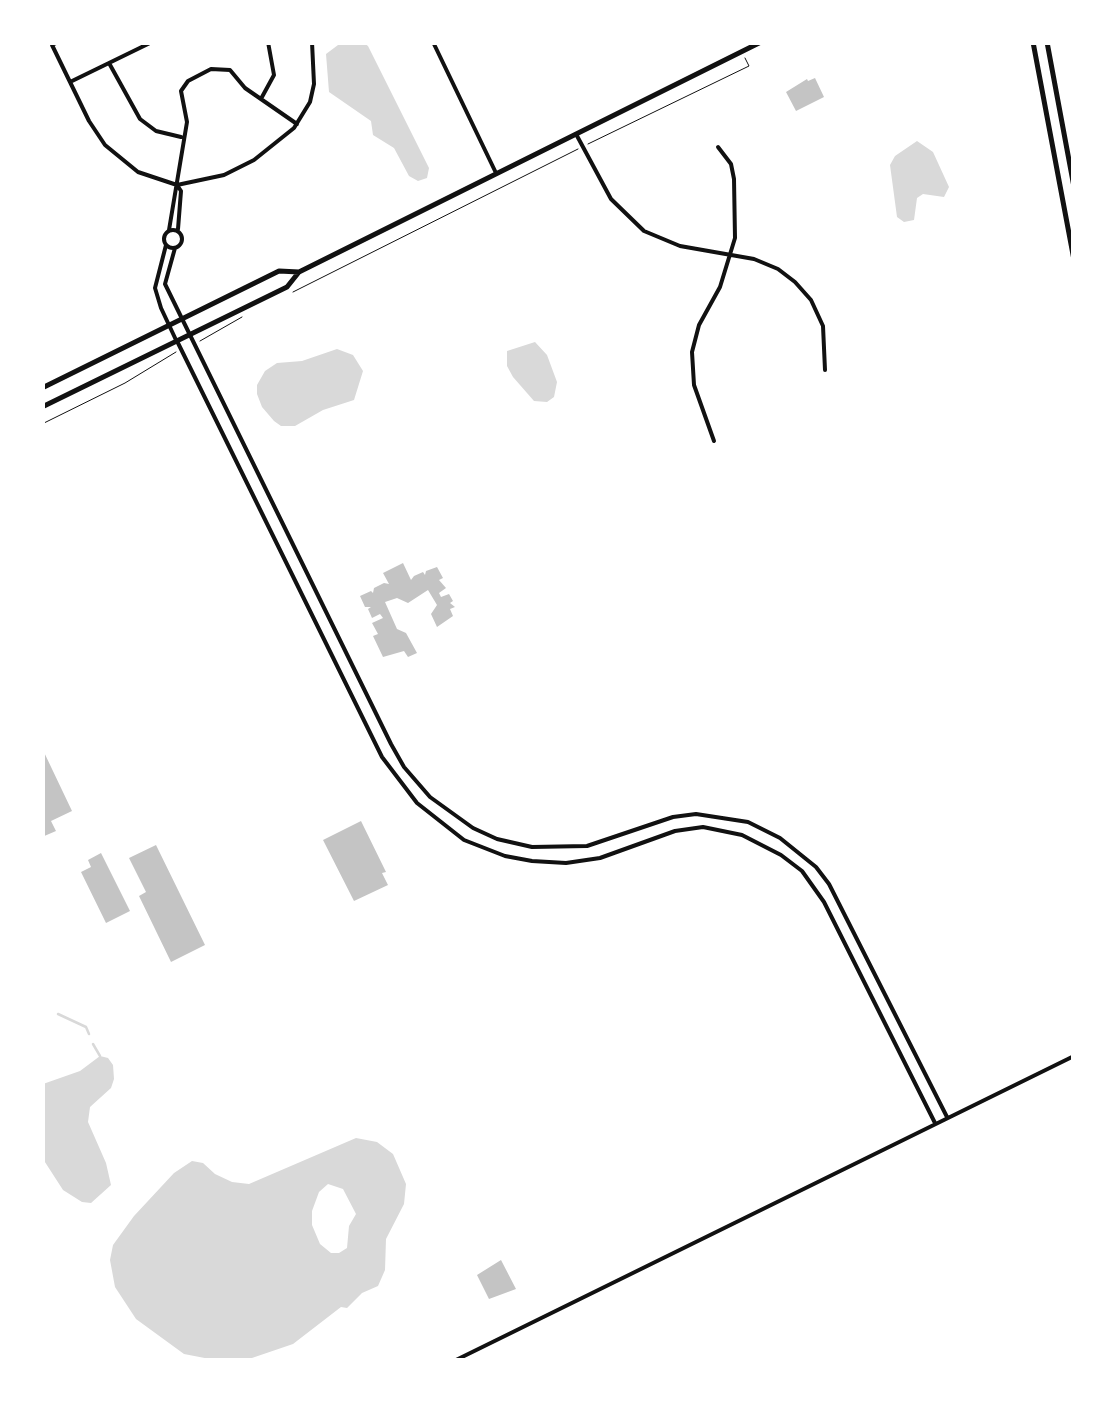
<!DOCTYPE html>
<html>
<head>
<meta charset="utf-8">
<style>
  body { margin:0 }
  #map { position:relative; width:1116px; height:1403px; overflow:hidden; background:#fff; font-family:Poppins,sans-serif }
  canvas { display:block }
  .frame { position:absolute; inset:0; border:45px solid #fff; pointer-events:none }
</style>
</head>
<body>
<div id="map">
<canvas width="1116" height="1403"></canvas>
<div class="frame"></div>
</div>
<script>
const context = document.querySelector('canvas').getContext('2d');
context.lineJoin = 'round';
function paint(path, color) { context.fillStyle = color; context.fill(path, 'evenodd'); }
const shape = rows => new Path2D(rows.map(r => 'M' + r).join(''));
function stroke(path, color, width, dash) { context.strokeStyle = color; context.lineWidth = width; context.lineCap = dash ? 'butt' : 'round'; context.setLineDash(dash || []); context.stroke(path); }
const water = shape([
  [342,42,364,43,368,46,429,168,427,178,418,181,409,176,394,148,373,135,371,121,329,92,326,54],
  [917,141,933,152,949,187,944,197,923,194,917,198,914,220,904,222,897,217,890,165,895,156],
  [535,342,547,355,557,382,554,397,547,402,534,401,513,377,507,366,507,351],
  [337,349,353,355,363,371,354,400,323,410,295,426,281,426,274,421,262,407,257,394,257,385,265,371,277,363,302,361],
  [100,1056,108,1058,113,1065,114,1079,111,1088,90,1107,88,1122,106,1163,111,1185,91,1203,82,1202,63,1190,43,1159,43,1084,80,1071],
  [356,1138,377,1142,393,1154,406,1184,404,1204,386,1239,385,1270,378,1286,362,1293,347,1308,341,1307,293,1344,249,1359,215,1360,184,1354,136,1319,115,1287,110,1260,113,1245,134,1216,174,1173,192,1161,203,1163,215,1174,232,1182,249,1184],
  [328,1184,343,1189,356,1214,349,1226,347,1248,339,1253,331,1253,320,1244,312,1225,312,1211,319,1192]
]);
const stream = shape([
  [58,1014,86,1027,89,1034],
  [93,1044,100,1056]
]);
const building = shape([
  [815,78,824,97,796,111,786,92,807,79,808,81],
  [403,563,411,580,414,576,423,572,425,575,426,571,437,567,443,578,439,580,446,588,439,593,441,597,449,594,453,601,450,603,455,607,450,609,453,616,437,627,431,614,437,605,428,590,408,603,397,598,385,602,397,629,406,633,417,653,408,657,404,651,383,657,373,636,378,634,372,623,383,618,380,614,372,618,368,609,371,607,365,607,360,596,371,591,373,593,374,588,384,583,389,584,383,573],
  [42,748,72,811,51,821,56,831,42,837],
  [361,821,386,872,382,873,388,885,354,901,323,840],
  [156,845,205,945,171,962,139,896,146,892,129,858],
  [101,853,130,911,106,923,81,872,91,867,88,860],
  [501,1260,516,1289,489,1299,477,1275]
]);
const path = shape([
  [588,144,749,66,745,58],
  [293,292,578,149],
  [200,341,242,317],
  [42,424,125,383,176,352]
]);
const minor = shape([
  [58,42,52,45,89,121,105,145,138,172,177,185,224,175,254,160,294,128,310,102,314,84,312,42],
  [433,42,496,173],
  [109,63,140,119,156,131,181,137],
  [70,82,152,42],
  [262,97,274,75,268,42],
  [576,134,611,199,644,231,680,246,754,259,778,269,795,282,811,300,823,326,825,370],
  [177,185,181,191,178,229],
  '164 239a9 9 0 1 1 18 0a9 9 0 1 1-18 0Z',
  [169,230,187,122,181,91,188,81,211,69,230,70,245,88,297,124],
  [166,245,155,288,161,308,176,340],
  [175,248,165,284,190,335],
  [714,441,694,385,692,352,699,325,720,287,735,238,734,179,731,164,718,147]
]);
const tertiary = shape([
  [190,335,391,744,404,767,430,797,473,828,497,839,532,847,587,846,673,817,696,814,748,822,780,838,816,867,829,884,947,1117],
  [177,341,382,757,417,803,464,840,505,856,532,861,566,863,600,858,675,831,703,827,742,835,781,855,802,871,824,902,935,1123],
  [456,1360,1074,1056]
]);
const secondary = shape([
  [42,388,279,271,299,272],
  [42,407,287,287,299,272,761,42]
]);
const primary = shape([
  [1033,42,1074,260],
  [1047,42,1074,187]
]);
paint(water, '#d9d9d9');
stroke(stream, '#d9d9d9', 2.5);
paint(building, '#c4c4c4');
stroke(path, '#111', 1);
stroke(minor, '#111', 4);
stroke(tertiary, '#111', 4);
stroke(secondary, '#111', 5);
stroke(primary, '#111', 5);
</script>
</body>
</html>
